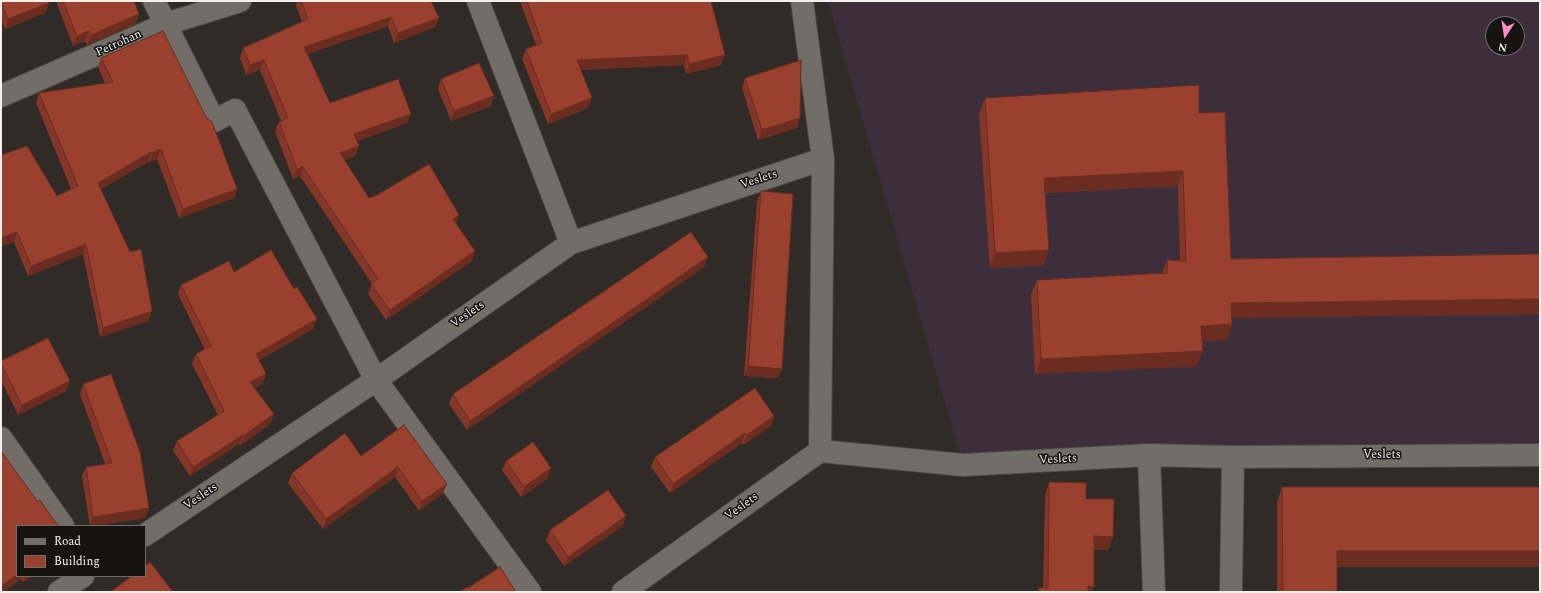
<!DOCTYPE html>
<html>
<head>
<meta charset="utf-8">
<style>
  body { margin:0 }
  #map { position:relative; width:1541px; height:593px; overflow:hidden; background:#302b26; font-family:Spectral,serif }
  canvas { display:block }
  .frame { position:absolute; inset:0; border:2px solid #f4f1ed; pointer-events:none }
  .legend { position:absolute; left:16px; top:525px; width:130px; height:52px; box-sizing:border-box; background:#161412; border:1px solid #6f6c6a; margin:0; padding:5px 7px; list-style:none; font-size:12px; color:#f4f1ed }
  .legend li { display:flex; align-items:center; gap:8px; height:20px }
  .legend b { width:20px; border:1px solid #6f6c6a }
  .north { position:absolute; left:1485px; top:16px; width:40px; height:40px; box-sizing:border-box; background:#161412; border:1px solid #6f6c6a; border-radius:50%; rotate:192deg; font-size:11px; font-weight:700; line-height:16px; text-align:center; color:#f4f1ed }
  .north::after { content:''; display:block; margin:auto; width:14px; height:18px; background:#fb8fc5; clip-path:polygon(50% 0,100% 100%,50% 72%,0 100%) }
</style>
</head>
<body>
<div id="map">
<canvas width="1541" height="593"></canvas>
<div class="frame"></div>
<ul class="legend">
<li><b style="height:5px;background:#736d67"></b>Road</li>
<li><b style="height:11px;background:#99402e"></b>Building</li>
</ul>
<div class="north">N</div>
</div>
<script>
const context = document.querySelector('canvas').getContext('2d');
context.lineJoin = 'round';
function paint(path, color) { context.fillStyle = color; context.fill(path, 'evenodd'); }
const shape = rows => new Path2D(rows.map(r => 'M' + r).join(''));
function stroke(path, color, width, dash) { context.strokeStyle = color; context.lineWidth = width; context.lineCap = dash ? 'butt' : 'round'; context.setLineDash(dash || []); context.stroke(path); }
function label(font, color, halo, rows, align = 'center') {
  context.font = font + ' Spectral,serif'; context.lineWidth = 3; context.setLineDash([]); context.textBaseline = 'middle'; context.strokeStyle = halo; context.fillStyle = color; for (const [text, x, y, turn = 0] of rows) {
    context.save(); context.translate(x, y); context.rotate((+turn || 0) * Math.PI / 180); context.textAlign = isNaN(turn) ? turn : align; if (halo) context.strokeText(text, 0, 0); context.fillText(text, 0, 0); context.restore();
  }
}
const education = shape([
  [828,1,1540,1,1540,444,1358,469,963,465],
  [1493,24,1517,24,1517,48,1493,48]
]);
const street = shape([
  [154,1,214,121,235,110,376,380,530,592],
  [478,1,571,243],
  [802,1,823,159,820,451],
  [1,96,166,24,240,1],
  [1,438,63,526],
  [1149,455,1154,592],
  [145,535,376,380,571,243,823,159],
  [59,592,83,576],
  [623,592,820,451,963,465,1149,455,1233,457,1540,455],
  [1231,592,1233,457]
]);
const wall = shape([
  [1,1,49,3,45,13,5,29,1,19],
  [56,1,134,1,139,14,135,24,87,45,85,41,73,46],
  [297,1,431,1,439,18,435,27,394,43,388,26,308,54,330,103,407,123,357,141,359,146,355,156,344,160,369,198,456,223,472,261,386,320,368,294,372,284,300,176,293,179,275,131,279,122,281,121,260,70,246,75,240,58,243,48,302,22,296,5],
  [520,1,711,1,721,65,686,74,684,65,581,70,588,108,548,124,522,59,526,49,536,45],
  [101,58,237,189,234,198,179,218,157,159,148,163,148,162,101,189,152,311,148,321,100,337,83,254,28,276,14,242,1,246,57,196,71,189,36,103,39,93,105,84,98,67],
  [745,78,800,118,797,128,758,140,742,88],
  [441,79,491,106,451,121,438,89],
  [985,98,1199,113,1231,259,1540,254,1540,314,1232,318,1232,324,1227,340,1202,341,1197,366,1035,374,1031,295,1037,280,1162,273,1167,260,1180,260,1178,186,1045,193,1049,250,1043,265,990,268,979,113],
  [761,191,778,378,744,376,757,201],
  [704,267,467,430,449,404,453,394],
  [234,272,294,289,317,319,313,329,259,360,266,374,262,384,254,388,270,424,240,446,239,444,190,476,173,451,177,441,218,415,192,364,196,354,205,350,178,294,181,285],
  [1,361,66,391,18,415,1,380],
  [83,384,145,518,93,526,90,526,82,476,86,467,105,464,80,394],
  [774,416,771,426,743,445,742,443,670,493,651,467,655,457],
  [404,425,443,493,419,511,395,477,323,529,288,483,292,473,361,456],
  [506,461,548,478,521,497,502,470],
  [1049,482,1086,499,1113,537,1108,550,1094,550,1092,592,1038,592,1039,588,1043,588,1045,496],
  [1282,487,1540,487,1540,567,1337,567,1337,592,1277,592,1277,503],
  [623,526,564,566,546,540,550,530],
  [17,576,32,576,23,582,21,579,3,592,1,592]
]);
const shadedWall = shape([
  [49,3,45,13,5,29,8,19],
  [139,14,135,24,87,45,91,35],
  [391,17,388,26,301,56,304,47],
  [439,18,435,27,394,43,398,33],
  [89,31,85,41,73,46,77,36],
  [687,55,684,65,574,70,577,60],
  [725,55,721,65,686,74,689,64],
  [264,60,260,70,246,75,250,65],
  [494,96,491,106,451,121,454,111],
  [592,98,588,108,548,124,551,114],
  [411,114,407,123,351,143,354,134],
  [800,118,797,128,758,140,762,130],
  [359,146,355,156,336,163,340,153],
  [161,149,157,159,148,163,152,153],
  [151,152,148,162,95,192,98,183],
  [303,167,300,176,293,179,297,169],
  [1183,171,1178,186,1038,193,1044,178],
  [237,189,234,198,179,218,183,209],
  [459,215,455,225,453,219],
  [17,232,14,242,1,246,1,238],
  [86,244,83,254,28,276,31,266],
  [1049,250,1043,265,990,268,995,253],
  [475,251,472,261,386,320,390,310],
  [708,257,704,267,467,430,470,421],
  [1540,299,1540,314,1226,318,1231,303],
  [152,311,148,321,100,337,103,328],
  [317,319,313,329,253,364,256,354],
  [1232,324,1227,340,1196,341,1201,326],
  [1203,351,1197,366,1035,374,1041,359],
  [748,366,782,369,778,378,744,376],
  [266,374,262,384,246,392,250,382],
  [70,381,66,391,18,415,22,405],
  [274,414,270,424,240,446,243,436],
  [774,416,771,426,743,445,747,435],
  [745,433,742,443,670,493,673,484],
  [243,435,239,444,190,476,193,467],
  [398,467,395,477,323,529,326,519],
  [551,468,548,478,521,497,524,487],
  [447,484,443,493,419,511,422,501],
  [149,508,145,518,90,526,93,517],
  [626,516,623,526,564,566,568,557],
  [1094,536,1113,537,1108,550,1089,550],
  [1337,551,1540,551,1540,567,1331,567],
  [17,575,17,576,22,576,21,579,3,592,1,592,1,586],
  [25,576,32,576,23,582],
  [1088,586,1094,587,1092,592,1086,592]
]);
const building = shape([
  [1,1,48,1,49,3,8,19,1,1],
  [63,1,134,1,139,14,91,35,89,31,77,36,63,1],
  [301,1,431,1,439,18,398,33,391,17,304,47,330,103,398,79,411,114,354,134,359,146,340,153,369,198,377,195,429,164,459,215,453,219,475,251,390,310,371,284,378,279,303,167,297,169,279,122,288,118,264,60,250,65,243,48,308,19,301,1],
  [527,1,711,1,725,55,689,64,687,55,577,60,592,98,551,114,526,49,542,43,527,1],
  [163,31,206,117,212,122,237,189,183,209,161,149,152,153,151,152,98,183,130,252,141,249,152,311,103,328,86,244,31,266,17,232,1,238,1,155,27,146,57,196,78,186,39,93,113,82,101,58,163,31],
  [801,60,800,118,762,130,745,78,801,60],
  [479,63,494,96,454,111,441,79,479,63],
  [1199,85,1199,113,1225,112,1231,259,1540,254,1540,299,1231,303,1232,324,1201,326,1203,351,1041,359,1037,280,1168,273,1167,260,1186,261,1183,171,1044,178,1049,250,995,253,985,98,1199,85],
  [761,191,793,194,782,369,748,366,761,191],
  [691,232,708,257,470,421,453,394,691,232],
  [271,250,294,289,297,287,317,319,256,354,266,374,250,382,274,414,243,436,243,435,193,467,177,441,224,411,196,354,211,346,181,285,229,261,234,272,271,250],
  [48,338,70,381,22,405,1,363,1,361,48,338],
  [111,374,140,452,149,508,93,517,86,467,112,463,83,384,111,374],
  [755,388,774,416,747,435,745,433,673,484,655,457,755,388],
  [404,425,447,484,422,501,398,467,326,519,292,473,345,433,361,456,404,425],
  [533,442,551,468,524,487,506,461,533,442],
  [1,451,38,502,40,500,56,523,60,526,17,526,17,575,1,586,1,451],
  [1049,482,1086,483,1086,499,1114,499,1113,537,1094,536,1094,587,1088,586,1088,592,1039,592,1039,588,1048,588,1049,482],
  [1282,487,1540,487,1540,551,1337,551,1337,592,1283,592,1282,487],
  [608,490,626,516,568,557,550,530,608,490],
  [150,562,173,592,110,592,132,576,145,576,145,566,150,562],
  [500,567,516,592,460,592,467,587,468,588,500,567]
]);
const streetNames = [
  ["Petrohan",119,44,-24],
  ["Veslets",759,180,-18],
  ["Veslets",468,315,-35],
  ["Veslets",1382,456],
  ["Veslets",1058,460,-3],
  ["Veslets",201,497,-34],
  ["Veslets",742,507,-36]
];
paint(education, '#3d2e3b');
stroke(street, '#4d4944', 24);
stroke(street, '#736d67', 22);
paint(wall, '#843728');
paint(shadedWall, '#6b2d20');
paint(building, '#99402e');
stroke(building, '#6b2d20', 1);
label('12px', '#f4f1ed', '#161412', streetNames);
</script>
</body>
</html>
